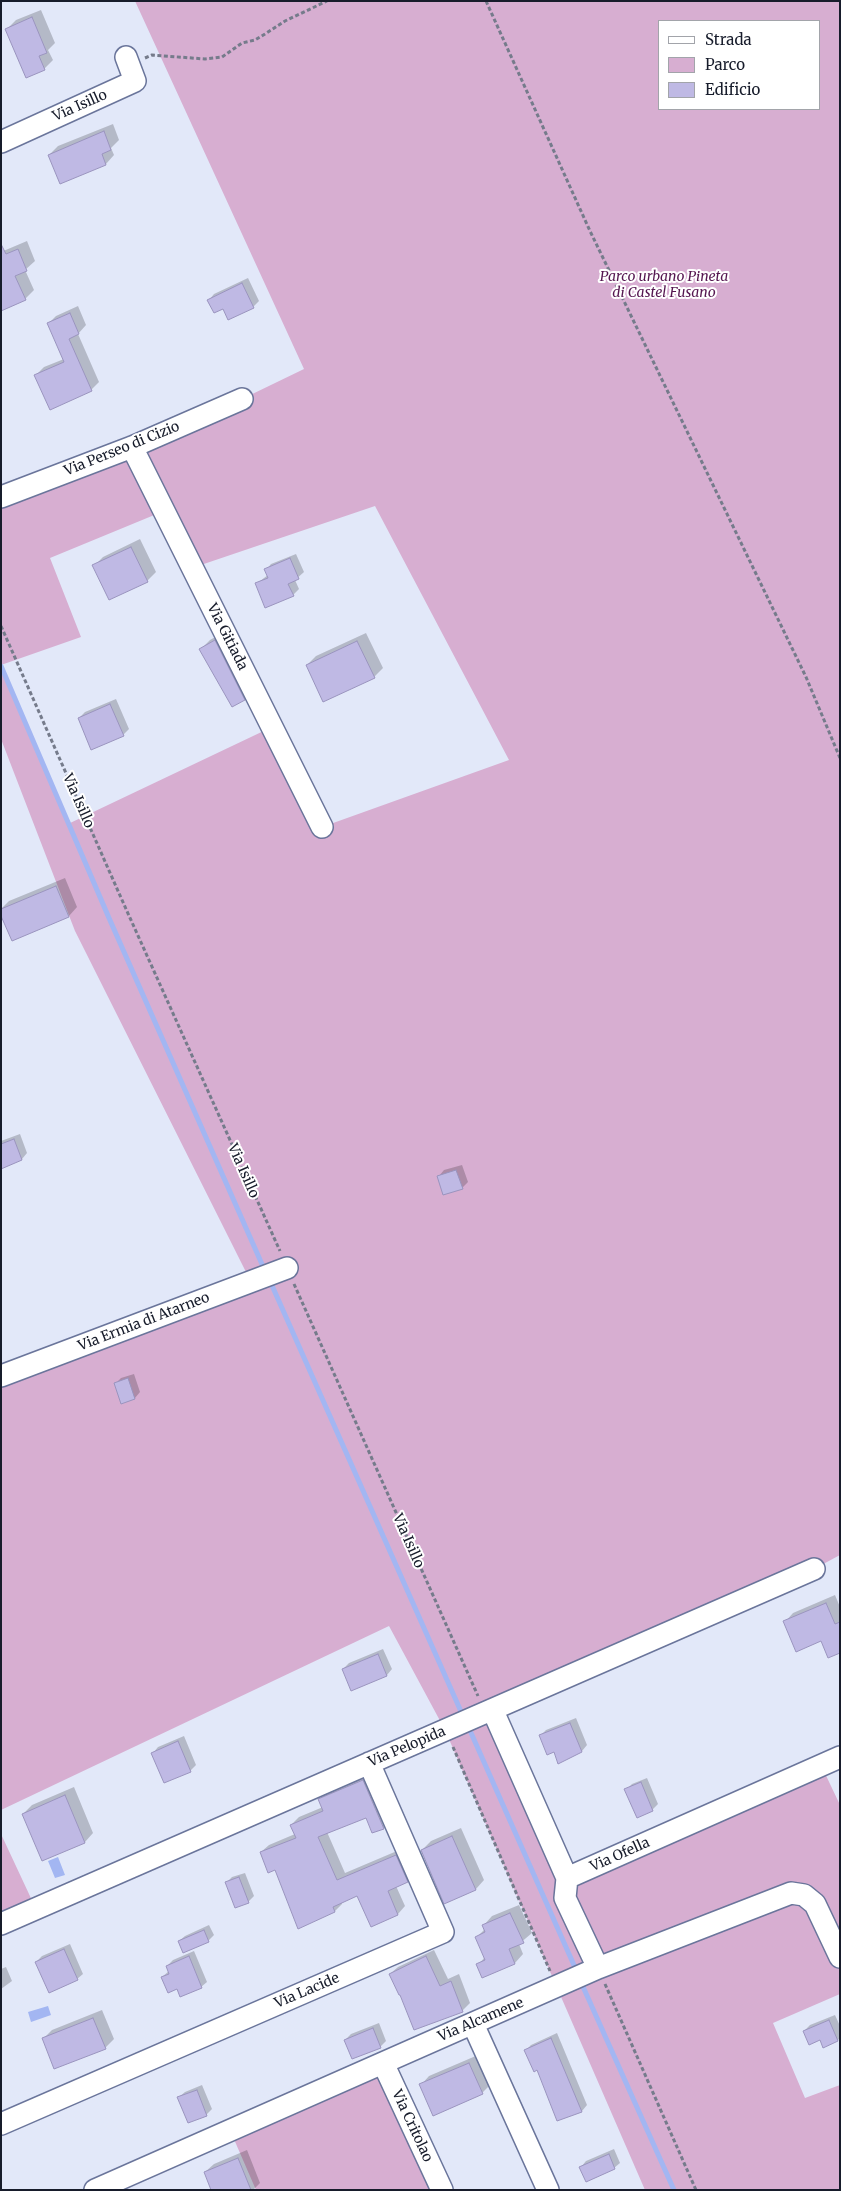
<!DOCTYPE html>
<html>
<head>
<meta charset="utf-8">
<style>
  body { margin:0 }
  #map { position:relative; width:841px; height:2191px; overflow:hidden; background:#e2e8f9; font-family:Merriweather,serif }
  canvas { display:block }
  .frame { position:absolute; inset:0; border:2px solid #171c2b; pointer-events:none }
  .legend { position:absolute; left:658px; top:20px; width:162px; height:90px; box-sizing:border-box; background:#fff; border:1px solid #a2a4aa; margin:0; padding:6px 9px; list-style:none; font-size:15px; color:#171c2b }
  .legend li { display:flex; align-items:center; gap:10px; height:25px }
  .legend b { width:25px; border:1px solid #a2a4aa }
</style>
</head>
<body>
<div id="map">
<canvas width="841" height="2191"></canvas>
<div class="frame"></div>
<ul class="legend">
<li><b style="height:6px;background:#fff"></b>Strada</li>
<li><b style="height:14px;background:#d7aed1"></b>Parco</li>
<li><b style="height:14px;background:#bfb9e4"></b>Edificio</li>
</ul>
</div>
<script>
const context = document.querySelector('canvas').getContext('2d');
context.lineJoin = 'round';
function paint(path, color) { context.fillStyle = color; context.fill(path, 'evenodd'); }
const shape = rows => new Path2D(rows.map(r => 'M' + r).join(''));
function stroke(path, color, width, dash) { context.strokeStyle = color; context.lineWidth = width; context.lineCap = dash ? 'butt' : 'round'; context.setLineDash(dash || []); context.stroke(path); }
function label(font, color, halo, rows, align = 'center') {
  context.font = font + ' Merriweather,serif'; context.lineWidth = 4; context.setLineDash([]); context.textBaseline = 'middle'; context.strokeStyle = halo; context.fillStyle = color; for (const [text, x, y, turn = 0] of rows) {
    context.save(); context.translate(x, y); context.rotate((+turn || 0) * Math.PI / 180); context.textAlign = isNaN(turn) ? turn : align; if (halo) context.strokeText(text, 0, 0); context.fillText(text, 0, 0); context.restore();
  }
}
const green = shape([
  [135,1,840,1,840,1555,814,1569,493,1711,567,1878,821,1765,840,1805,840,1994,773,2023,805,2098,840,2085,840,2190,645,2190,445,1730,389,1626,1,1810,1,1376,251,1282,75,931,1,739,1,666,68,824,272,727,322,827,509,760,375,506,192,568,164,511,50,558,81,637,1,665,1,496,242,399,304,369],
  [660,21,820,21,820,109,660,109],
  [1,1834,36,1909,1,1924],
  [383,2063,442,2190,256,2190,230,2130]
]);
const water = shape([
  [58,1857,65,1875,55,1878,48,1861],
  [48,2006,51,2015,31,2022,28,2012]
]);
const shadow = shape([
  [41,10,55,43,48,50,53,60,44,69,7,29,16,20],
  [113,124,119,140,111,148,114,155,106,164,49,155,58,146],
  [27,241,35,261,25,270,34,290,25,299,1,252],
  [248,278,259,301,253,307,223,307,209,300,214,294],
  [78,306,86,325,78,334,99,382,91,390,36,375,44,367,64,359,48,324,56,316],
  [140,539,156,572,147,581,94,566,103,557],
  [296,554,304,572,295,580,299,589,293,595,256,584,268,575,266,570,271,564],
  [224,632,253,691,244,699,201,649,210,640],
  [366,633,383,668,374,677,307,665,316,656],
  [116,699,129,729,123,735,79,718,85,712],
  [65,878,77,907,69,916,12,939,1,909,9,901],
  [20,1134,27,1153,22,1159,4,1166,1,1160,1,1141],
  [462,1165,468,1182,462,1188,439,1176,444,1170],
  [134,1374,140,1392,135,1398,122,1403,115,1384,121,1378],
  [835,1595,840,1607,840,1652,822,1640,785,1622,793,1613],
  [383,1649,392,1669,387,1675,352,1689,343,1669,349,1663],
  [576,1718,587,1745,582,1751,559,1762,555,1751,541,1735,546,1730],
  [184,1736,196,1765,190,1771,153,1753,158,1747],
  [370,1773,391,1820,384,1828,373,1832,367,1816,327,1832,345,1873,404,1848,415,1873,407,1881,396,1886,405,1906,398,1914,371,1925,358,1895,342,1902,342,1904,335,1911,299,1927,275,1869,261,1852,269,1845,295,1834,291,1825,299,1817,323,1807,319,1800,327,1792],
  [647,1778,658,1804,652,1810,626,1790,632,1784],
  [74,1787,93,1833,85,1842,43,1860,23,1814,32,1805],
  [461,1828,484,1880,476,1889,445,1902,422,1850,431,1841],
  [245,1873,254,1896,248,1902,226,1883,232,1877],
  [519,1905,532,1933,519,1944,523,1954,515,1963,483,1976,478,1965,485,1957,477,1937,485,1929,484,1925,492,1916],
  [209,1925,214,1935,208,1941,179,1941,185,1936],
  [70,1944,83,1974,77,1979,36,1962,42,1956],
  [434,1950,448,1979,459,1974,470,2003,462,2011,401,1993,390,1974,398,1967],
  [194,1951,207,1982,201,1987,178,1987,162,1977,169,1971,167,1966,173,1960],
  [6,1967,12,1981,1,1989,1,1969],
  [102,2010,114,2039,105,2048,44,2038,52,2030],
  [835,2015,840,2026,840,2038,838,2040,820,2038,804,2031,810,2025],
  [379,2023,386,2041,380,2047,345,2040,351,2034],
  [557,2033,587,2105,582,2111,558,2120,538,2069,525,2051,531,2045],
  [478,2055,491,2084,482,2093,421,2085,429,2076],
  [202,2085,212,2109,206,2115,179,2097,185,2092],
  [614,2149,620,2163,614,2168,581,2167,586,2161],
  [247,2150,260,2183,253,2190,212,2190,205,2172,214,2164]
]);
const stream = shape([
  [1,666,109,918,265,1271],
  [270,1281,463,1716],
  [468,1726,577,1972],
  [580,1980,674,2190]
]);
const building = shape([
  [32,17,47,53,39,56,45,70,26,78,5,29,32,17],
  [104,131,111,150,102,154,106,165,60,184,48,155,104,131],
  [1,244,6,254,18,249,27,271,15,276,26,300,1,311,1,244],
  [242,283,254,308,228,320,223,309,214,313,207,300,242,283],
  [70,313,79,334,69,339,92,391,50,410,34,375,64,362,47,323,70,313],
  [131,547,148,582,109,600,92,565,131,547],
  [290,558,299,579,288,584,294,596,265,608,255,583,268,578,264,569,290,558],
  [215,640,245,700,232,707,199,649,215,640],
  [357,641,375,678,323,702,306,665,357,641],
  [110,704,124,736,91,750,78,718,110,704],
  [56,886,69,917,12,941,1,916,1,909,56,886],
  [14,1139,22,1160,1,1169,1,1144,14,1139],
  [456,1170,463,1189,443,1195,437,1176,456,1170],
  [128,1378,135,1399,121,1404,114,1383,128,1378],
  [826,1603,835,1624,840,1622,840,1653,828,1658,821,1641,796,1652,783,1621,826,1603],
  [378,1654,387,1676,351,1691,342,1669,378,1654],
  [570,1723,582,1752,558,1764,554,1752,547,1755,539,1735,570,1723],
  [178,1741,191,1772,164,1783,151,1753,178,1741],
  [363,1780,384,1829,372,1833,366,1818,318,1837,337,1880,396,1855,408,1882,388,1891,398,1915,371,1927,357,1896,333,1907,335,1912,298,1929,275,1870,268,1873,260,1852,296,1838,290,1825,323,1811,318,1799,363,1780],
  [641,1782,653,1811,637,1818,624,1789,641,1782],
  [65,1795,85,1843,42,1861,22,1814,65,1795],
  [452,1836,476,1890,444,1904,421,1850,452,1836],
  [239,1877,249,1903,235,1908,225,1882,239,1877],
  [510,1913,524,1943,509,1949,515,1964,482,1978,476,1964,485,1960,475,1937,485,1932,482,1925,510,1913],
  [204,1930,209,1942,183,1953,178,1941,204,1930],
  [64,1949,78,1980,49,1993,35,1962,64,1949],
  [189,1956,202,1988,180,1997,177,1989,168,1993,161,1977,169,1974,166,1966,189,1956],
  [426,1956,440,1986,451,1981,463,2012,414,2030,400,1995,399,1995,389,1974,426,1956],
  [93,2018,106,2049,54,2069,42,2038,93,2018],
  [829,2020,838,2041,823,2048,820,2040,809,2045,803,2031,829,2020],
  [373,2028,381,2048,352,2059,344,2040,373,2028],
  [551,2038,582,2112,557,2121,537,2070,534,2072,524,2050,551,2038],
  [469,2063,483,2094,433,2116,419,2084,469,2063],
  [197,2090,207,2116,188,2123,177,2097,197,2090],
  [609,2154,615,2169,586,2182,579,2167,609,2154],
  [238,2158,251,2190,211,2190,204,2172,238,2158]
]);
const path = shape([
  [486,1,590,231,806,677,840,758],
  [145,58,152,55,205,59,222,57,242,43,255,40,265,34,285,21,327,1],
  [1,626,126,909,280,1251],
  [294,1284,478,1696],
  [453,1747,550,1971],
  [605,1984,696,2190]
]);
const minor = shape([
  [1,142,135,81,126,57],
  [132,447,322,827],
  [1,497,132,447,242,399],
  [1,1376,287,1268],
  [493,1711,567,1878,565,1898,598,1968],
  [567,1878,840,1757],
  [1,1924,814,1569],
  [473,2024,548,2190],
  [383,2063,442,2190],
  [1,2124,443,1932,369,1763],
  [95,2190,598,1968,791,1893,804,1895,815,1904,840,1957]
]);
const streetNames = [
  ["Via Isillo",80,106,-24],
  ["Via Perseo di Cizio",122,449,-22],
  ["Via Gitiada",227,637,63],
  ["Via Isillo",78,801,66],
  ["Via Isillo",243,1171,66],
  ["Via Ermia di Atarneo",144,1322,-21],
  ["Via Isillo",408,1541,66],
  ["Via Pelopida",407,1747,-23],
  ["Via Ofella",620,1855,-24],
  ["Via Lacide",307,1991,-23],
  ["Via Alcamene",481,2020,-23],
  ["Via Critolao",412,2126,65]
];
const parkNames = [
  ["Parco urbano Pineta",664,277],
  ["di Castel Fusano",664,293]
];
paint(green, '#d7aed1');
paint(water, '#a3b6f2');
paint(shadow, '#0003');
stroke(stream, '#a3b6f2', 5);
paint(building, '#bfb9e4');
stroke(building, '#9a94be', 1);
stroke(minor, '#6a759b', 24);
stroke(path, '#757b8b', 3, [4, 2.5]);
stroke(minor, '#fff', 21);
label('14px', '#171c2b', '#fff', streetNames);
label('italic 14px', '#551650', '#fff', parkNames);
</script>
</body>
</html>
